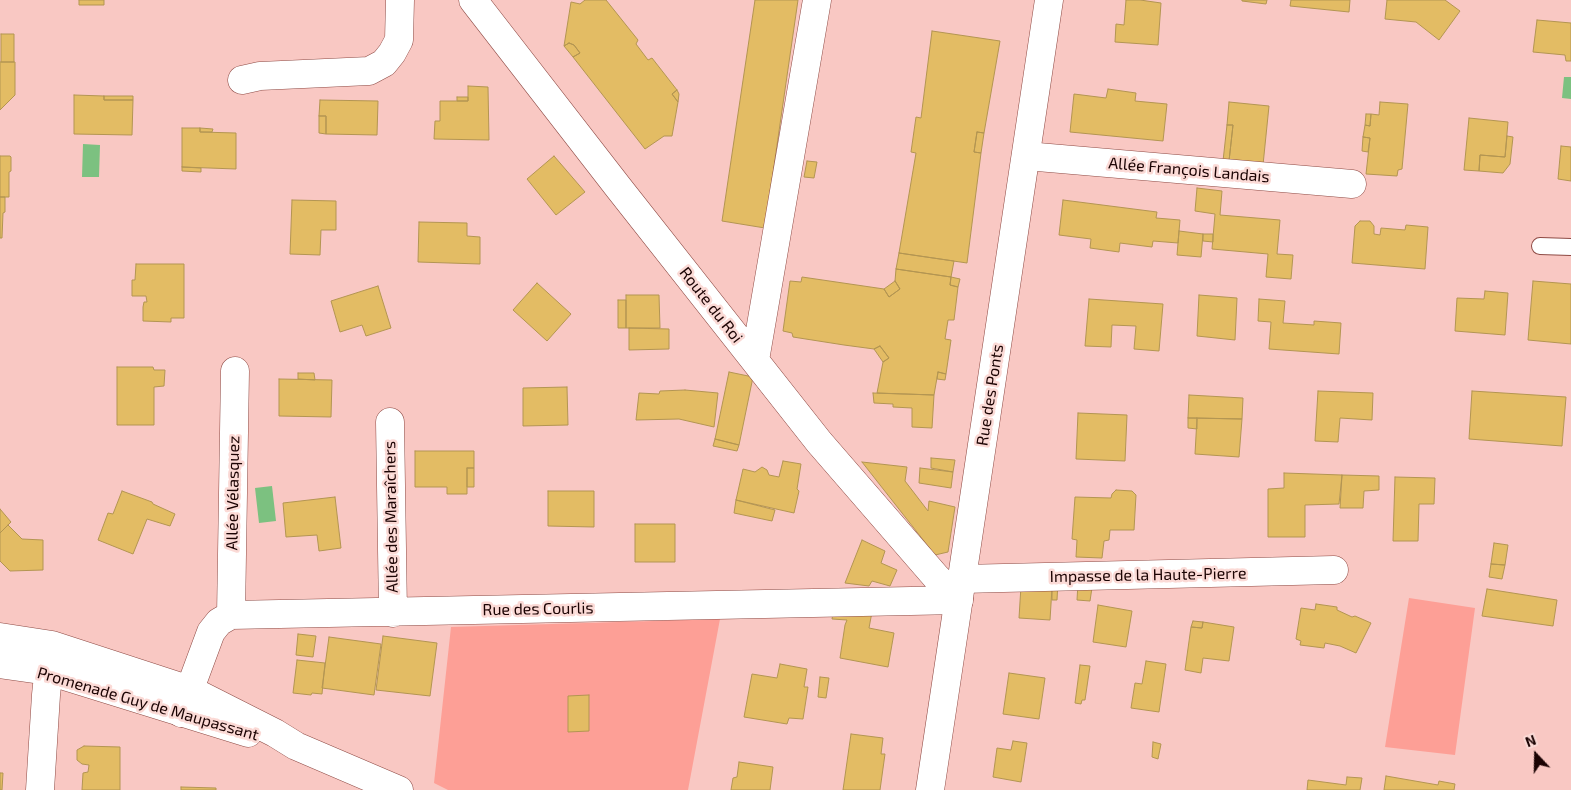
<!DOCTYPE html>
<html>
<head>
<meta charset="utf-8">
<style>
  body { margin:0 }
  #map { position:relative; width:1571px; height:790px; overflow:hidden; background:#f9c8c3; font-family:"Exo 2",sans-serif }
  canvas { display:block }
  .north { position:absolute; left:1511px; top:730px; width:50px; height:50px; -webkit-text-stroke:4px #fbdad6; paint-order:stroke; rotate:339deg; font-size:14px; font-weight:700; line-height:20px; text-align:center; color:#1b0303 }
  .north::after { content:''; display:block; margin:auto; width:18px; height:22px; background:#1b0303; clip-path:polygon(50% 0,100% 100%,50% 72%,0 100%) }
</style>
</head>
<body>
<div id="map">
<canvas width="1571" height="790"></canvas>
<div class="north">N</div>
</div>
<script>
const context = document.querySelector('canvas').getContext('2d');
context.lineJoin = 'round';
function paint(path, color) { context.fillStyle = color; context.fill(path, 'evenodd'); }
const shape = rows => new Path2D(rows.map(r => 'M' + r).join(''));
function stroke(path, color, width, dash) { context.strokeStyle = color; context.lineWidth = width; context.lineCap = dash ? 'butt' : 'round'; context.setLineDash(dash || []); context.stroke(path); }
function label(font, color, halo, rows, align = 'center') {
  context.font = font + ' "Exo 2",sans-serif'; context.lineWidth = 5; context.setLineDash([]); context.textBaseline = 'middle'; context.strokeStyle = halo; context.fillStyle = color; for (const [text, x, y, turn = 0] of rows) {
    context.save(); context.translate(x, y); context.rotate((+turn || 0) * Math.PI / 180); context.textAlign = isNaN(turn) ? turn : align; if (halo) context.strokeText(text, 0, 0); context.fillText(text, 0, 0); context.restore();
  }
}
const green = shape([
  [1409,598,1475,608,1455,755,1385,747],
  [720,619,688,790,448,790,434,783,451,627]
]);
const water = shape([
  [1564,77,1571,77,1571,99,1562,98],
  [83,144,100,145,99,177,82,177],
  [272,486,276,521,259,523,255,488]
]);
const building = shape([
  [79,0,104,0,104,5,79,5,79,0],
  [585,0,606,0,638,40,636,44,648,60,652,58,677,90,672,94,678,102,672,136,664,136,645,149,573,57,580,53,574,45,569,43,564,46,571,2,580,4,585,0],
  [755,0,798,0,765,228,722,221,755,0],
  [1126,0,1140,0,1161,3,1158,45,1115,42,1116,24,1124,25,1126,0],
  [1242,0,1267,0,1266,4,1242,1,1242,0],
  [1291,0,1350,0,1349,12,1290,6,1291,0],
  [1387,0,1445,0,1460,11,1439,40,1416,22,1385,19,1387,0],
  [1537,20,1571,23,1571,61,1566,61,1565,55,1533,52,1537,20],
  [932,31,1000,41,984,133,977,132,974,152,981,153,967,263,899,253,916,153,911,152,916,117,921,118,932,31],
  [1,34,14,34,14,62,1,62,1,34],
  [569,43,574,45,580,53,573,57,564,46,569,43],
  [0,62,15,62,15,95,0,110,0,62],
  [468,86,488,87,489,140,434,139,435,121,440,121,440,101,468,101,468,86],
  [1108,89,1136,93,1135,101,1167,104,1163,141,1070,132,1074,94,1106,98,1108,89],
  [677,90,679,94,678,102,672,94,677,90],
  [74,95,104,96,104,100,133,100,132,135,74,134,74,95],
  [104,96,133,96,133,100,104,100,104,96],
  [457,97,468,97,468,101,457,101,457,97],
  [320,100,378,101,377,135,326,134,326,116,319,116,320,100],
  [1229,102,1269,106,1263,165,1229,161,1233,125,1227,125,1229,102],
  [1380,102,1408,104,1402,169,1398,170,1397,176,1366,174,1370,138,1363,137,1365,125,1370,126,1371,114,1379,115,1380,102],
  [1366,114,1371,114,1370,126,1365,125,1366,114],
  [319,116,326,116,326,134,319,133,319,116],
  [1469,118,1508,122,1505,157,1480,155,1479,171,1464,170,1469,118],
  [1227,125,1233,125,1229,161,1223,161,1227,125],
  [182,128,200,128,200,132,236,133,236,169,182,167,182,128],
  [200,128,213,129,212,132,200,132,200,128],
  [977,132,984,133,981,153,974,152,977,132],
  [1507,136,1513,137,1510,164,1503,173,1479,171,1480,155,1505,157,1507,136],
  [1363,137,1370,138,1368,152,1362,151,1363,137],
  [1561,146,1571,147,1571,181,1558,179,1561,146],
  [0,156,10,156,11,157,11,171,9,172,9,197,0,197,0,156],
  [554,156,585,192,556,215,527,179,554,156],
  [807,161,817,162,814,178,804,177,807,161],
  [182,167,201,168,201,172,182,171,182,167],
  [1197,188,1222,191,1220,215,1280,220,1277,254,1293,255,1291,279,1266,277,1268,254,1212,249,1215,214,1195,211,1197,188],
  [0,197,5,197,5,212,3,213,2,238,0,238,0,197],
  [292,200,336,201,336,230,321,230,320,255,290,254,292,200],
  [1063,200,1157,212,1156,218,1180,220,1178,243,1153,241,1152,247,1120,243,1119,252,1090,248,1091,239,1059,235,1063,200],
  [1360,221,1370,221,1374,226,1374,234,1380,235,1381,228,1405,230,1406,225,1428,227,1425,269,1352,263,1355,226,1360,221],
  [419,222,467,223,467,236,480,237,480,264,418,262,419,222],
  [1179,231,1203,234,1201,257,1177,255,1179,231],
  [1203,234,1213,234,1213,242,1203,241,1203,234],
  [899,253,954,261,951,277,896,269,899,253],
  [136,264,184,264,184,318,171,318,171,322,143,321,143,307,144,302,147,302,146,296,132,296,132,280,135,280,136,264],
  [896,269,951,277,950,285,958,287,954,320,948,320,945,339,951,340,946,374,938,372,934,395,877,393,883,362,889,358,880,346,874,349,844,345,793,337,792,333,783,331,790,281,801,282,802,277,884,289,889,297,900,289,895,281,896,269],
  [951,277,960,279,958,287,950,285,951,277],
  [895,281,900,289,889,297,884,289,895,281],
  [1533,281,1571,284,1571,344,1528,340,1533,281],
  [537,283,571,314,547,341,513,310,537,283],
  [378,286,391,328,366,336,362,325,340,332,331,301,378,286],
  [1485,291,1508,293,1505,335,1455,331,1457,298,1484,299,1485,291],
  [626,295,659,295,660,328,626,328,626,295],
  [1199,295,1237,298,1235,340,1197,336,1199,295],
  [1089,299,1163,304,1159,351,1134,349,1136,326,1112,325,1111,347,1085,346,1089,299],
  [1259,299,1285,301,1283,323,1314,325,1314,321,1341,323,1339,354,1269,349,1271,322,1258,321,1259,299],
  [618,300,626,300,626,328,618,328,618,300],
  [629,328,669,329,669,349,629,350,629,328],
  [880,346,889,358,883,362,874,349,880,346],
  [117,367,153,367,154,370,165,370,164,386,154,387,154,425,117,425,117,367],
  [729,372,753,377,739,445,715,439,729,372],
  [938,372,946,374,945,380,937,379,938,372],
  [298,373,314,373,315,380,298,379,298,373],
  [279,379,332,380,331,417,279,416,279,379],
  [567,387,568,425,523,426,523,388,567,387],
  [685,390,718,393,714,427,679,419,636,420,639,393,659,394,660,391,685,390],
  [1318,391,1373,393,1372,420,1340,418,1338,442,1315,441,1318,391],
  [1472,391,1566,397,1562,446,1469,439,1472,391],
  [873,393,934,395,932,428,912,427,912,408,893,407,893,404,874,403,873,393],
  [1189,395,1243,398,1242,419,1188,418,1189,395],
  [1078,413,1127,415,1125,461,1076,459,1078,413],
  [1188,418,1197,418,1197,429,1188,428,1188,418],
  [1197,418,1242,419,1239,457,1195,454,1197,418],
  [715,439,739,445,737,451,713,446,715,439],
  [415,451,474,451,474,468,467,468,467,494,447,494,447,487,415,487,415,451],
  [931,458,955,460,953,472,931,468,931,458],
  [783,461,801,464,797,489,799,491,794,513,736,500,743,469,755,472,762,467,767,470,769,475,779,477,783,461],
  [862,462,907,467,905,481,928,511,929,501,955,507,948,552,935,555,862,462],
  [467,468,474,468,474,487,467,487,467,468],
  [920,468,953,472,951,488,919,483,920,468],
  [1284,473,1342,475,1339,504,1305,505,1305,537,1268,537,1268,489,1284,488,1284,473],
  [1342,475,1379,476,1379,490,1364,491,1363,508,1340,508,1342,475],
  [1395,477,1435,478,1434,504,1419,504,1418,541,1393,541,1395,477],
  [1116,490,1132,491,1136,495,1134,530,1110,530,1109,540,1104,541,1102,558,1076,557,1077,540,1072,539,1075,497,1111,498,1112,494,1116,490],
  [122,491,152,502,153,504,175,514,170,526,147,519,133,554,98,540,108,513,113,514,122,491],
  [548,491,594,491,594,527,548,526,548,491],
  [335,497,341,548,319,551,317,535,286,537,283,503,335,497],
  [736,500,775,510,772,521,734,513,736,500],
  [0,509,11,522,0,533,0,509],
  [635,524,675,524,675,562,635,562,635,524],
  [8,525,22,539,43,540,43,570,10,571,0,561,0,533,8,525],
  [862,540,885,551,881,563,897,570,890,586,872,581,869,586,845,583,862,540],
  [1494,543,1508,545,1505,565,1491,564,1494,543],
  [1491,564,1505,565,1502,579,1489,577,1491,564],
  [1093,581,1090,601,1077,600,1078,583,1093,581],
  [1058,582,1057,600,1052,600,1052,583,1058,582],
  [1021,586,1052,588,1050,620,1019,618,1021,586],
  [1487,589,1557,600,1553,626,1482,616,1487,589],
  [1316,604,1337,607,1337,610,1352,617,1355,616,1371,623,1356,653,1340,646,1325,643,1324,648,1300,645,1301,641,1296,639,1301,608,1315,610,1316,604],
  [1098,605,1132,611,1126,647,1093,642,1098,605],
  [872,612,869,628,894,633,888,667,840,658,845,625,847,620,832,619,833,613,872,612],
  [1193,621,1203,622,1202,628,1191,627,1193,621],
  [1203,622,1234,627,1229,661,1203,658,1201,673,1185,670,1191,627,1202,628,1203,622],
  [298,634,316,636,313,657,296,655,298,634],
  [383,636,437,643,430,696,376,690,383,636],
  [329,637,381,644,374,695,322,688,329,637],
  [297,660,325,663,322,694,312,693,311,695,293,693,297,660],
  [1146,661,1166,664,1159,712,1131,708,1135,683,1142,684,1146,661],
  [780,664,807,669,804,687,808,687,803,719,789,718,787,724,744,717,752,674,777,678,780,664],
  [1080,665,1090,666,1085,700,1082,700,1081,704,1075,703,1080,665],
  [1009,673,1045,678,1039,719,1003,714,1009,673],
  [820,677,829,678,826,698,818,697,820,677],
  [589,695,589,731,568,732,568,696,589,695],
  [851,734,883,738,881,754,885,754,880,790,843,790,851,734],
  [1013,741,1027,743,1021,782,993,777,997,748,1011,750,1013,741],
  [1153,742,1161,744,1158,759,1152,757,1153,742],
  [84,746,120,747,120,790,82,790,83,773,88,772,89,765,82,764,77,760,77,750,84,746],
  [739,762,773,767,770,790,731,790,733,778,737,777,739,762],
  [0,773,3,773,2,790,0,790,0,773],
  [1386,776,1438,785,1439,781,1455,784,1454,790,1384,790,1386,776],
  [1347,777,1362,778,1360,790,1307,790,1308,780,1346,785,1347,777],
  [181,787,216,788,216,790,181,790,181,787]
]);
const service = shape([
  [1540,246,1571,247]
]);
const minor = shape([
  [473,0,618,187,819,442,936,577,959,600],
  [242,80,260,76,369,71,384,63,392,53,399,40,400,0],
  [1026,156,1352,184],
  [755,360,817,0],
  [390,422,393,613],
  [962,579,1334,570],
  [231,615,235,371],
  [181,713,211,632,219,622,231,615,959,600],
  [40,790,46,695,51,647]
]);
const tertiary = shape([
  [0,637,52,645,190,690,275,733,296,746,399,790],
  [0,664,48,671,248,733]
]);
const secondary = shape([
  [930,790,1049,0]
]);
const streetNames = [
  ["Allée François Landais",1189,170,5],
  ["Route du Roi",711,305,52],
  ["Rue des Ponts",990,395,-81],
  ["Allée Vélasquez",233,493,-89],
  ["Allée des Maraîchers",391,517,-91],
  ["Impasse de la Haute-Pierre",1148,575,-1],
  ["Rue des Courlis",538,609,-1],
  ["Promenade Guy de Maupassant",148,704,16]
];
paint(green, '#fd9f96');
paint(water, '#7cc180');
paint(building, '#e3bc64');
stroke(building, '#b39552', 1);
stroke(service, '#8e4a44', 18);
stroke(minor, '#8e4a44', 29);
stroke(tertiary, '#8e4a44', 29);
stroke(secondary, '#8e4a44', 29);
stroke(service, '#fff', 16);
stroke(minor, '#fff', 28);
stroke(tertiary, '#fff', 28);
stroke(secondary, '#fff', 28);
label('16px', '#1b0303', '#fbdad6', streetNames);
</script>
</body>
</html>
